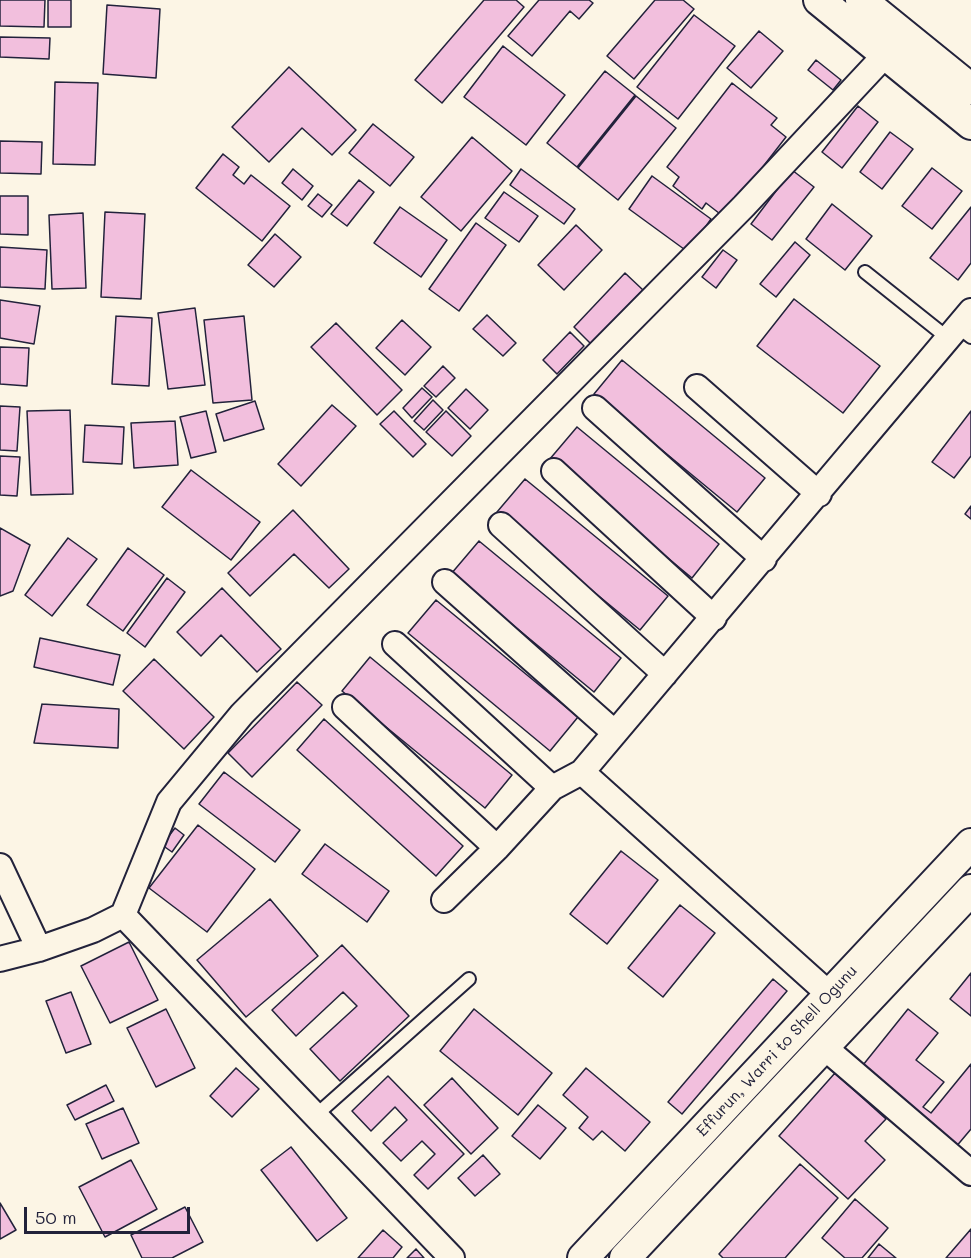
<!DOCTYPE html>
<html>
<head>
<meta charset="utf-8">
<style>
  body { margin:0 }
  #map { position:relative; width:971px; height:1258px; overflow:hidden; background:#fcf5e5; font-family:Mali,sans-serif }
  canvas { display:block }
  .scale { position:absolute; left:24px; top:1207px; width:166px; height:27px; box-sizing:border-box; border:3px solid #22223b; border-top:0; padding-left:8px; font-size:18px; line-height:21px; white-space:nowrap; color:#22223b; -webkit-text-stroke:4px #fcf5e5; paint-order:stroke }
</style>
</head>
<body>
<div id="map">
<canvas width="971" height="1258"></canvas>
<div class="scale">50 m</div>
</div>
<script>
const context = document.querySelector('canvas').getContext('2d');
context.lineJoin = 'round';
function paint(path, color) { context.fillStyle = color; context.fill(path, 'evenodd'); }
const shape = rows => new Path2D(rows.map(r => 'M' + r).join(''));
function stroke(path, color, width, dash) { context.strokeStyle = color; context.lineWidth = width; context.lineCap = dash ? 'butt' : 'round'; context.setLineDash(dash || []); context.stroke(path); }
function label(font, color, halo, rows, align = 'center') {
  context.font = font + ' Mali,sans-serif'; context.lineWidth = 6; context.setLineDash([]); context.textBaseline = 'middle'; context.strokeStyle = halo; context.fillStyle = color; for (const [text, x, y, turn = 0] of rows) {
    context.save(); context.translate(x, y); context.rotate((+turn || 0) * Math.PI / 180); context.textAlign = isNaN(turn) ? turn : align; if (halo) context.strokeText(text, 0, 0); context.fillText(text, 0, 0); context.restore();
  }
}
const building = shape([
  [0,0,45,0,44,27,0,26,0,0],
  [48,0,71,0,71,27,48,27,48,0],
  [484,0,516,0,524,7,442,103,415,80,484,0],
  [539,0,589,0,593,3,579,19,570,11,532,56,508,36,539,0],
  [655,0,683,0,694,9,634,79,607,56,655,0],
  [107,5,160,9,156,78,103,74,107,5],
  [694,15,735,46,678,119,637,87,694,15],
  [759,31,783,51,751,88,727,68,759,31],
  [0,37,50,38,49,59,0,57,0,37],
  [503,46,565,95,526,145,464,97,503,46],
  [816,60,841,80,833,90,808,70,816,60],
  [289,67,356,130,332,155,302,128,269,162,232,127,289,67],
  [605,71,635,95,577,167,547,143,605,71],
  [55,82,98,83,95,165,53,164,55,82],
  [732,83,777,118,771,125,786,137,724,217,706,203,702,209,673,186,679,177,667,167,732,83],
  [636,96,676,128,618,200,578,168,636,96],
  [858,106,878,122,842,168,822,152,858,106],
  [373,124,414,157,390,186,349,153,373,124],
  [890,132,913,149,882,189,860,172,890,132],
  [472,137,512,171,461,231,421,197,472,137],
  [0,141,42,142,41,174,0,173,0,141],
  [223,154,239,167,233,175,244,184,251,175,290,206,262,241,196,188,223,154],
  [932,168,962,191,932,229,902,206,932,168],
  [293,169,313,186,302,200,282,183,293,169],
  [521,169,575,209,564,224,510,185,521,169],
  [792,170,814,187,772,240,751,224,792,170],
  [652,176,711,219,688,252,629,209,652,176],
  [359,180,374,192,347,226,331,214,359,180],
  [504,192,538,216,519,242,485,218,504,192],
  [318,194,332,205,322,217,308,206,318,194],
  [0,196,28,196,28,235,0,234,0,196],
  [832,204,872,236,845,270,806,239,832,204],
  [400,207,447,240,421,277,374,243,400,207],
  [971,207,971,263,958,280,930,258,971,207],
  [105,212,145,214,141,299,101,297,105,212],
  [83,213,86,288,52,289,49,215,83,213],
  [476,223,506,245,459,311,429,289,476,223],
  [576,225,602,250,564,290,538,265,576,225],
  [275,234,301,257,274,287,248,265,275,234],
  [795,242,810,255,776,297,760,284,795,242],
  [0,247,47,250,45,289,0,287,0,247],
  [723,250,737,260,716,288,702,277,723,250],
  [625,273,643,290,591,344,574,327,625,273],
  [794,299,880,366,843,413,757,346,794,299],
  [0,300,40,306,34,344,0,338,0,300],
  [195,308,205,385,168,389,158,313,195,308],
  [487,315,516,343,503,356,473,329,487,315],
  [116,316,152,318,149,386,112,384,116,316],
  [244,316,252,400,213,403,204,320,244,316],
  [402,320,431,347,405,375,376,348,402,320],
  [336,323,402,390,377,415,311,347,336,323],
  [570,332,584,346,557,374,543,360,570,332],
  [0,347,29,348,27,386,0,384,0,347],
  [622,360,765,478,737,512,594,394,622,360],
  [443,366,455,378,436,397,424,386,443,366],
  [422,388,432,397,412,418,403,408,422,388],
  [466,389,488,410,470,429,448,408,466,389],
  [433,400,443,410,424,430,414,421,433,400],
  [255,401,264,429,224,441,216,414,255,401],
  [332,405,356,426,301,486,278,464,332,405],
  [0,406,20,407,17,451,0,450,0,406],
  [70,410,73,494,31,495,27,411,70,410],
  [206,411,216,452,191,458,180,417,206,411],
  [394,411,426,444,413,457,380,424,394,411],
  [446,411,471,436,452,456,426,432,446,411],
  [971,411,971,456,954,478,932,462,971,411],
  [175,421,178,465,134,468,131,423,175,421],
  [85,425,124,427,122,464,83,462,85,425],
  [577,427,719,544,692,578,549,460,577,427],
  [0,456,20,457,17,496,0,495,0,456],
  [191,470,260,522,231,560,162,507,191,470],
  [525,479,668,596,640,630,497,512,525,479],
  [971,506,971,519,965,514,971,506],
  [293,510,349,569,329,588,294,554,250,596,228,573,293,510],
  [0,528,30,545,13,591,0,596,0,528],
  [68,538,97,559,52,616,25,595,68,538],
  [479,541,621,658,594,692,451,574,479,541],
  [128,548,164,575,123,631,87,605,128,548],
  [167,578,185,592,145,647,127,633,167,578],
  [222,588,281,649,257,672,221,635,201,656,177,632,222,588],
  [436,600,578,717,550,751,408,633,436,600],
  [40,638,120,655,113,685,34,667,40,638],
  [370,657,512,775,485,808,342,691,370,657],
  [154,659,214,717,184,749,123,691,154,659],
  [297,682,322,705,252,777,228,753,297,682],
  [42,704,119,709,118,748,34,743,42,704],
  [324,719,463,846,436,876,297,750,324,719],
  [224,772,300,830,275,862,199,804,224,772],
  [198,825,255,869,207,932,149,888,198,825],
  [175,828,184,835,172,852,162,845,175,828],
  [325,844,389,891,367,922,302,874,325,844],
  [621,851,658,880,607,944,570,914,621,851],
  [270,899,318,956,246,1017,197,960,270,899],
  [680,905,715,933,663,997,628,968,680,905],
  [129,942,158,1000,110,1023,81,966,129,942],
  [342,945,409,1016,340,1081,310,1049,357,1006,343,992,296,1036,272,1010,342,945],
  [971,973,971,1016,950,999,971,973],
  [773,979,787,991,682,1114,668,1102,773,979],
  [71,992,91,1044,66,1053,46,1001,71,992],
  [166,1009,195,1068,156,1087,127,1028,166,1009],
  [474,1009,552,1073,518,1115,440,1051,474,1009],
  [908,1009,938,1033,916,1060,944,1082,923,1107,931,1113,971,1064,971,1129,955,1148,859,1070,908,1009],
  [236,1068,259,1089,232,1117,210,1096,236,1068],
  [586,1068,650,1122,625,1151,602,1131,593,1140,579,1128,588,1117,563,1095,586,1068],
  [835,1073,886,1119,865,1141,885,1160,848,1199,779,1136,835,1073],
  [388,1076,464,1154,428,1189,414,1175,435,1154,422,1141,401,1161,383,1143,407,1120,395,1107,371,1131,352,1111,388,1076],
  [452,1078,498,1128,471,1154,424,1105,452,1078],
  [106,1085,114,1101,75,1120,67,1105,106,1085],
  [538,1105,566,1128,540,1159,512,1136,538,1105],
  [123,1108,139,1143,102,1159,86,1124,123,1108],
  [291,1147,347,1218,317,1241,261,1170,291,1147],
  [483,1155,500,1174,475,1196,458,1178,483,1155],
  [131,1160,157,1209,105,1237,79,1187,131,1160],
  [800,1164,838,1198,785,1258,723,1258,719,1254,800,1164],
  [855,1199,888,1228,862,1258,845,1258,822,1238,855,1199],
  [0,1203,16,1230,0,1239,0,1203],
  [185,1207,203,1242,172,1258,142,1258,131,1235,185,1207],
  [971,1229,971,1258,946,1258,971,1229],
  [383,1230,402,1247,393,1258,358,1258,383,1230],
  [879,1244,896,1258,868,1258,879,1244],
  [416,1249,424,1258,407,1258,416,1249]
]);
const service = shape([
  [865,272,949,339],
  [958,327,971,337],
  [315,1116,469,979]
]);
const minor = shape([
  [697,387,819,494],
  [595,408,764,559],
  [554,471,714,618],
  [501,525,665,674],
  [445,582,615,733],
  [395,644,552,788],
  [345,707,497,848],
  [582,772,829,994],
  [0,866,39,949],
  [444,900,497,848,552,788,582,772,971,311],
  [123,915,452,1258],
  [0,959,39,949,93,930,123,915,169,802,242,714,744,206,886,54],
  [824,1047,971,1173]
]);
const tertiary = shape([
  [819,0,971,124],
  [861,0,971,89],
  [583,1258,971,844],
  [625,1258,971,890]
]);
const streetNames = [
  ["Effurun, Warri to Shell Ogunu",777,1051,-47]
];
paint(building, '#f2bfdd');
stroke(building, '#22223b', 1.5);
stroke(service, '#22223b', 16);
stroke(minor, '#22223b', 28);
stroke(tertiary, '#22223b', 34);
stroke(service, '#fcf5e5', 12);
stroke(minor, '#fcf5e5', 24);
stroke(tertiary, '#fcf5e5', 30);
label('16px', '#22223b', '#fcf5e5', streetNames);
</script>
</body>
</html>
